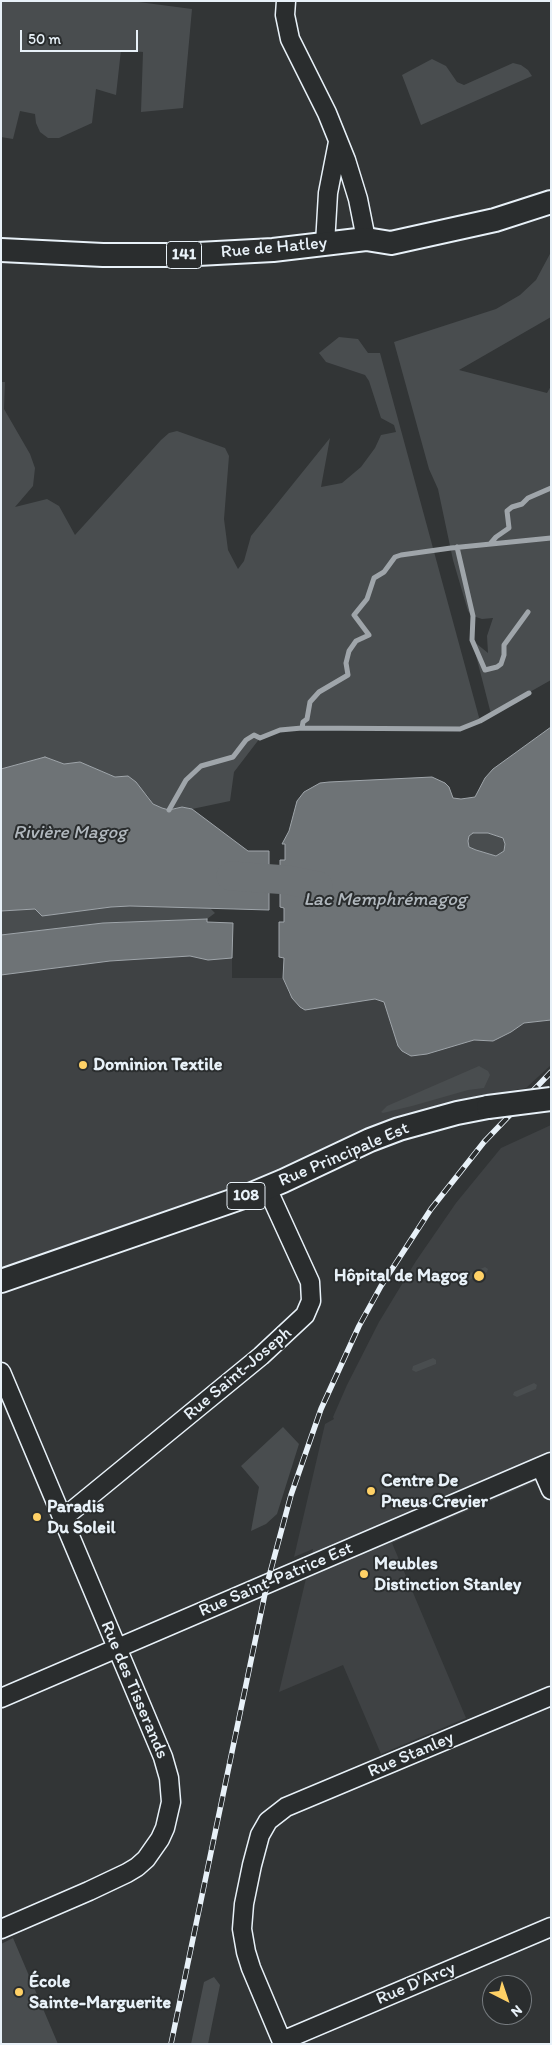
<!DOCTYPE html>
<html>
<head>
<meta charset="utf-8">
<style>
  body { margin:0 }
  #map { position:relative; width:552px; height:2045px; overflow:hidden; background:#323536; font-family:Itim,sans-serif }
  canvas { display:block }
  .frame { position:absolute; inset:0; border:2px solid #e8f1f8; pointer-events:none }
  .north { position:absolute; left:482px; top:1975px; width:50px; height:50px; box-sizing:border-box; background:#2a2d2e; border:1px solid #767b7f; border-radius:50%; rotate:139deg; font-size:14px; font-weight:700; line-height:20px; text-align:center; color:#e8f1f8 }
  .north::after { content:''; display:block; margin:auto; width:18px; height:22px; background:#ffd166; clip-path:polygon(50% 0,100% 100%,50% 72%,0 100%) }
  .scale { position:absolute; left:20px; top:30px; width:118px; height:22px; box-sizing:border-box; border:2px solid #e8f1f8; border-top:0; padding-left:6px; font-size:15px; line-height:18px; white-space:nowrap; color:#e8f1f8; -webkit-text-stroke:4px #2a2d2e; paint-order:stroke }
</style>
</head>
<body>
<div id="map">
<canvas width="552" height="2045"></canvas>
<div class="frame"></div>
<div class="north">N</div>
<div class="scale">50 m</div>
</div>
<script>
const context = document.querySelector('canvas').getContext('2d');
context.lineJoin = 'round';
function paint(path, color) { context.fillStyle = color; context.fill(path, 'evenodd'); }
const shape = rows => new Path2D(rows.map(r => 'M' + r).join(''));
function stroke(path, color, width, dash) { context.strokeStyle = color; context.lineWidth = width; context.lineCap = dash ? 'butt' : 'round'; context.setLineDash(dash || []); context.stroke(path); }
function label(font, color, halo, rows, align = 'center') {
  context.font = font + ' Itim,sans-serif'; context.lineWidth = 4; context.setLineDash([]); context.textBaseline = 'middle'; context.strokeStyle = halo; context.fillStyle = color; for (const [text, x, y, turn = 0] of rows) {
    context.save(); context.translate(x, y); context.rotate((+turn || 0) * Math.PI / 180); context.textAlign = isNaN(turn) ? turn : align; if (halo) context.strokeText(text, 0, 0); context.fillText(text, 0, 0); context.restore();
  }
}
const built = shape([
  [190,956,208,960,232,958,232,978,283,978,289,994,379,999,384,1002,417,1056,474,1040,493,1041,524,1023,551,1020,551,1065,526,1088,468,1098,385,1121,284,1167,237,1186,1,1268,1,975,110,961],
  [551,1125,551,1475,392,1543,466,1718,381,1754,343,1665,279,1692,313,1549,294,1557,325,1424,334,1419,333,1417,347,1385,379,1322,416,1261,456,1203,501,1148]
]);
const green = shape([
  [1,1,131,1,192,9,183,108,141,112,143,52,121,50,116,95,96,89,92,123,59,138,48,138,40,132,36,123,35,114,20,111,13,139,1,137],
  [432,59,446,66,457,82,464,85,513,63,521,65,528,70,532,76,421,125,402,75],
  [551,252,551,317,459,370,547,393,551,386,551,680,491,714,472,640,488,653,487,636,493,618,482,619,473,616,468,611,453,560,438,489,429,469,394,342,496,309,520,295,536,280],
  [339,337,358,339,368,353,380,353,480,721,460,729,409,727,280,730,260,738,234,772,230,801,192,809,182,807,169,810,162,809,153,804,147,795,121,777,115,777,80,762,64,764,45,757,1,769,1,382,5,382,4,409,30,454,35,468,33,486,15,507,47,499,59,506,75,535,161,440,169,433,177,431,225,448,229,456,224,519,228,550,238,569,244,561,251,536,330,438,321,487,342,483,361,467,375,448,381,435,396,432,394,425,381,418,369,381,365,375,326,362,319,353],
  [473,833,488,833,503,838,505,844,504,851,496,856,476,850,469,847,468,841,469,836],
  [130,906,210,908,215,913,207,919,103,923,1,935,1,911,35,909,42,916,50,915,111,907],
  [479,1066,488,1071,490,1075,484,1088,468,1090,412,1106,383,1113,381,1112,387,1106],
  [485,1267,488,1269,487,1272,467,1281,464,1279,465,1275],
  [433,1358,436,1360,436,1364,416,1372,412,1370,413,1366],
  [534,1383,537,1385,536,1389,517,1397,513,1395,514,1392],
  [283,1427,299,1444,277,1514,266,1524,251,1531,259,1487,241,1466],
  [13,1938,58,2044,1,2044,1,1944],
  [214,1977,220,1985,208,2044,191,2044,204,1982]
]);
const water = shape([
  [551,727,551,1020,524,1023,511,1032,493,1041,474,1040,427,1054,411,1056,402,1051,398,1046,384,1002,375,999,305,1010,300,1007,292,998,283,978,284,958,279,957,279,922,284,922,284,908,280,907,280,860,285,860,285,844,282,844,289,831,297,801,304,792,320,783,329,782,432,777,445,783,449,787,453,798,461,799,475,797,485,778,493,769,551,727],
  [473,833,488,833,503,838,505,844,504,851,496,856,476,850,469,847,468,841,469,836,473,833],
  [45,757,64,764,80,762,115,777,128,776,136,782,153,804,162,808,169,810,182,807,192,809,248,851,269,851,269,910,130,906,111,907,50,915,42,916,35,909,1,911,1,769,45,757],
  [207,919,207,922,233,923,232,958,208,960,190,956,110,961,1,975,1,935,103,923,207,919]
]);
const stream = shape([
  [490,544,496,537,509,528,507,511,512,507,522,504,528,498,551,488],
  [457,547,473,616,472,640,485,670,497,667,501,664,504,655,504,645,528,612],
  [302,728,303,722,307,719,310,702,319,692,348,675,346,663,349,651,356,641,369,635,354,615,367,599,374,578,384,572,395,557,401,555,451,548,551,538],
  [169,810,186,780,201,766,233,757,246,740,254,735,260,738,280,730,302,728,460,729,480,721,529,693]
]);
const river = shape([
  [231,876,288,880,318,886]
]);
const minor = shape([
  [286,1,285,15,290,39,327,113,346,160,358,199,366,239],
  [325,244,328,193,338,142],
  [1,1372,163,1757,169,1778,171,1802,165,1828,160,1839,146,1859,137,1867,127,1873,89,1891,1,1929],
  [541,1467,551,1490],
  [62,1519,261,1356,305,1315,311,1301,310,1282,267,1188],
  [1,1698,551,1462],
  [282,2041,551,1927],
  [283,2044,251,1968,246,1952,242,1929,244,1904,252,1865,260,1835,268,1821,286,1807,551,1696]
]);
const major = shape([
  [1,250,103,255,179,255,273,250,366,239,391,243,495,220,551,202],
  [1,1281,252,1194,283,1181,370,1140,399,1129,457,1113,488,1107]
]);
const rail = shape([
  [171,2044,267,1584,291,1495,321,1409,359,1326,381,1286,431,1209,484,1142,551,1072]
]);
const majorBridge = shape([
  [488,1107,551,1099]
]);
const markers = [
  [83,1065,5,"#ffd166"],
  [479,1276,6,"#ffd166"],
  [371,1491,5,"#ffd166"],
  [37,1517,5,"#ffd166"],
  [364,1574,5,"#ffd166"],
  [19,1992,5,"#ffd166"]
];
const shields = [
  [184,255,35],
  [246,1196,38]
];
const shieldNames = [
  ["141",184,255],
  ["108",246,1196]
];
const streetNames = [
  ["Rue de Hatley",274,248,-5],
  ["Rue Principale Est",344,1155,-23],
  ["Rue Saint-Joseph",238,1374,-40],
  ["Rue Saint-Patrice Est",276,1580,-23],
  ["Rue des Tisserands",134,1690,67],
  ["Rue Stanley",411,1755,-23],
  ["Rue D'Arcy",416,1984,-23]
];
const poiNames = [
  ["Dominion Textile",93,1065],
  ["Hôpital de Magog",468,1276,"right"],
  ["Centre De",381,1481],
  ["Pneus Crevier",381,1502],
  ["Paradis",47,1507],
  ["Du Soleil",47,1528],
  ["Meubles",374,1564],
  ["Distinction Stanley",374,1585],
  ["École",29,1982],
  ["Sainte-Marguerite",29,2003]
];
const waterNames = [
  ["Rivière Magog",70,833],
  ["Lac Memphrémagog",385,900]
];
paint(built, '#3f4244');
paint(green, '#494d4f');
paint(water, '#6e7376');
stroke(water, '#9fa5aa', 1);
stroke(stream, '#9fa5aa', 5);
stroke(river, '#6e7376', 29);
stroke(minor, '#e8f1f8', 21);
stroke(major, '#e8f1f8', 26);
stroke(minor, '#2a2d2e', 18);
stroke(major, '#2a2d2e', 22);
stroke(rail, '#e8f1f8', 5.5);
stroke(rail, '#2a2d2e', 4, [11]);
stroke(majorBridge, '#e8f1f8', 26, []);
stroke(majorBridge, '#2a2d2e', 22);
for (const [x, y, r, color] of markers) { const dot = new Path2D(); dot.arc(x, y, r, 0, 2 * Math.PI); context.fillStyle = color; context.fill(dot); stroke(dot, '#2a2d2e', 2); }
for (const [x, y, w] of shields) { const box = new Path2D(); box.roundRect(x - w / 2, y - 13.5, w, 27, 4); context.fillStyle = '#2a2d2e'; context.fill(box); stroke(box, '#e8f1f8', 1); }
label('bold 16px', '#e8f1f8', null, shieldNames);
label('18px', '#e8f1f8', '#2a2d2e', streetNames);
label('bold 18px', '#e8f1f8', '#2a2d2e', poiNames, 'left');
label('italic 19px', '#b1b8be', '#2a2d2e', waterNames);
</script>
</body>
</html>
